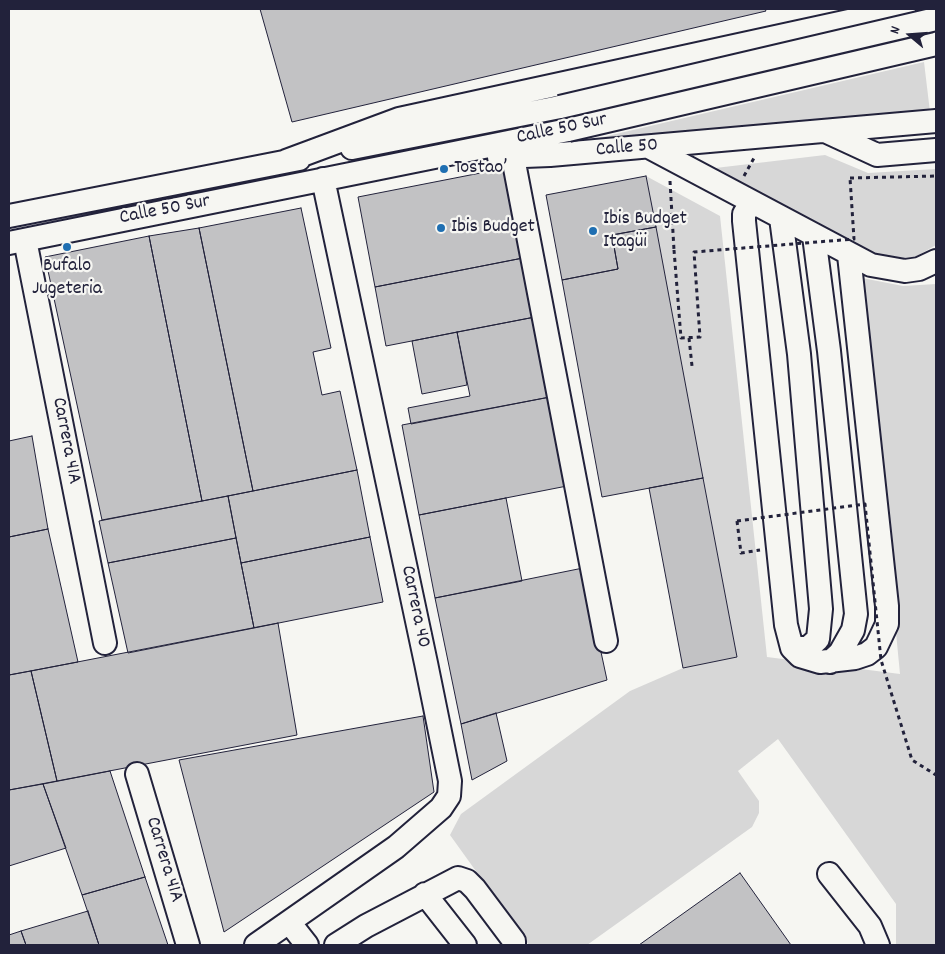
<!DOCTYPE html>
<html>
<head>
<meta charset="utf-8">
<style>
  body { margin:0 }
  #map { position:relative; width:945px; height:954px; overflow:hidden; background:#f6f6f2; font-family:Dekko,sans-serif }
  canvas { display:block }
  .frame { position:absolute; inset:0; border:10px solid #22223b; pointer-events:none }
  .north { position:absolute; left:885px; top:10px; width:50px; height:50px; -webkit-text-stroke:4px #f6f6f2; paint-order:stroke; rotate:288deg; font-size:14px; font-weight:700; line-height:20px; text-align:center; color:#22223b }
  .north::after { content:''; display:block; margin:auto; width:18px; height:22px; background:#22223b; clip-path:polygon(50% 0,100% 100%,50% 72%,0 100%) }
</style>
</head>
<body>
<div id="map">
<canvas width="945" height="954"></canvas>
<div class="frame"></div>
<div class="north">N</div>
</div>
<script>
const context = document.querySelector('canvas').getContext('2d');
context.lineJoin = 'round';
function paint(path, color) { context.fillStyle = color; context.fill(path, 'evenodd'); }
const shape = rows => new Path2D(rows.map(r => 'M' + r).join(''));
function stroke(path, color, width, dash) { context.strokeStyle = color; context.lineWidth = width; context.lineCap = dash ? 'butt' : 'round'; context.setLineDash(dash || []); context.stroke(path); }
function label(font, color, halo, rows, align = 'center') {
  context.font = font + ' Dekko,sans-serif'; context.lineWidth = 4.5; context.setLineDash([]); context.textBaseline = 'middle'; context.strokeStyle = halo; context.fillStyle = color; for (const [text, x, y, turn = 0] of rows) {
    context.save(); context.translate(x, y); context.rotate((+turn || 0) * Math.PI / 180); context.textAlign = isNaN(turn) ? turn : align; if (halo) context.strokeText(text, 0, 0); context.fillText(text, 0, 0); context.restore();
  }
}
const green = shape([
  [924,62,930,112,573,144],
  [825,155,868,173,936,169,936,245,912,259,894,260,863,251,707,169],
  [646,176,720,216,767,657,900,674,862,278,903,286,936,284,936,945,896,945,896,904,778,739,738,771,759,801,759,813,752,827,587,945,529,945,450,835,461,814,630,691,683,668,737,657]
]);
const building = shape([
  [260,9,765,9,766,11,292,122,260,9],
  [506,168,523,258,375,287,358,197,506,168],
  [646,176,656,227,612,235,618,269,562,280,546,195,646,176],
  [301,208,331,348,313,352,322,395,340,391,357,470,253,491,199,228,301,208],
  [656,227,703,478,602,497,562,280,618,269,612,235,656,227],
  [199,228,253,491,202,501,149,236,199,228],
  [149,236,202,501,102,520,45,257,149,236],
  [523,258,535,317,386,346,375,287,523,258],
  [535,317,550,397,411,424,408,408,470,396,457,332,535,317],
  [457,332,467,385,422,394,412,341,457,332],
  [550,397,567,486,419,515,402,425,550,397],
  [32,436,48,529,9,537,9,441,32,436],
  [357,470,370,537,241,563,228,496,357,470],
  [703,478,737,657,683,668,649,488,703,478],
  [228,496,236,538,108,563,99,521,228,496],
  [506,498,522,581,435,598,419,515,506,498],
  [48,529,78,662,9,675,9,537,48,529],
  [370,537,383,602,254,628,241,563,370,537],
  [236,538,254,628,128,653,108,563,236,538],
  [583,568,607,680,461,724,435,598,583,568],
  [278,623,297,735,57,781,31,671,278,623],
  [31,671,57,781,9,790,9,675,31,671],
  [496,713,507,761,472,780,461,724,496,713],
  [423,716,434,792,224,932,179,760,423,716],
  [110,771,145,877,82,895,43,784,110,771],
  [43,784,66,848,9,866,9,790,43,784],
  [740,873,791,945,639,945,740,873],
  [145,877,168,945,99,945,82,895,145,877],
  [88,911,99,945,26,945,21,931,88,911],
  [21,931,26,945,9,945,9,935,21,931]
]);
const path = shape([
  [744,176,754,158],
  [850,178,936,176],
  [670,181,674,250],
  [689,338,692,366],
  [737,521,741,553,760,550]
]);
const minor = shape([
  [825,131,877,155,936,150],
  [510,142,606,641],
  [649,147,871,265,905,271,919,269,936,261],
  [352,148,560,107],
  [499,157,550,155,936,121],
  [286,161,399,119,904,9],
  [752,202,744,214,744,221,786,625,792,648,800,656,820,662,855,658,867,654,876,647,887,624,887,606,849,255],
  [9,216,299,159],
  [781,218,799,354,821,609,818,639,808,648,792,648],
  [814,236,829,351,856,614,853,630,840,653,830,662],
  [25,240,105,643],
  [9,243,568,130],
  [137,774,188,945],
  [829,874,870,926,878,945],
  [425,894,465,945],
  [289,922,307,945],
  [256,945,396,847,441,808,449,796,450,781,426,663,323,179],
  [336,945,366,926,458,878,467,881,475,889,514,941,514,945]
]);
const pathBridge = shape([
  [674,250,681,338,700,337,694,252,854,239,850,178],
  [737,521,865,504,881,660,912,760,936,775]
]);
const minorBridge = shape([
  [560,107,936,19],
  [568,130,936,44]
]);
const markers = [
  [444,169,5,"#1f6fb2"],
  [441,228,5,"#1f6fb2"],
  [593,231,5,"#1f6fb2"],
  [67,247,5,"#1f6fb2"]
];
const streetNames = [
  ["Calle 50 Sur",562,130,-12],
  ["Calle 50",627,149,-5],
  ["Calle 50 Sur",165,211,-11],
  ["Carrera 41A",65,441,79],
  ["Carrera 40",414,607,78],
  ["Carrera 41A",163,860,73]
];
const poiNames = [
  ["Tostao’",454,169],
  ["Ibis Budget",603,220],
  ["Itagüi",603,243],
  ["Ibis Budget",451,228],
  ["Bufalo",67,267,"center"],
  ["Jugeteria",67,290,"center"]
];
paint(green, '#d7d7d7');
paint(building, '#c2c2c4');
stroke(building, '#22223b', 1);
stroke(minor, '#22223b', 26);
stroke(path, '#22223b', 3, [4, 4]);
stroke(minor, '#f6f6f2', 22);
stroke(minorBridge, '#22223b', 26, []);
stroke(pathBridge, '#22223b', 3, [4, 4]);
stroke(minorBridge, '#f6f6f2', 22);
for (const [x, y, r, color] of markers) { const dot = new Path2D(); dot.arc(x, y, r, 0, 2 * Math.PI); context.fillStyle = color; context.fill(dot); stroke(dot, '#f6f6f2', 2); }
label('20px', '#22223b', '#f6f6f2', streetNames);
label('20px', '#22223b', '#f6f6f2', poiNames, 'left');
</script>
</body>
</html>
